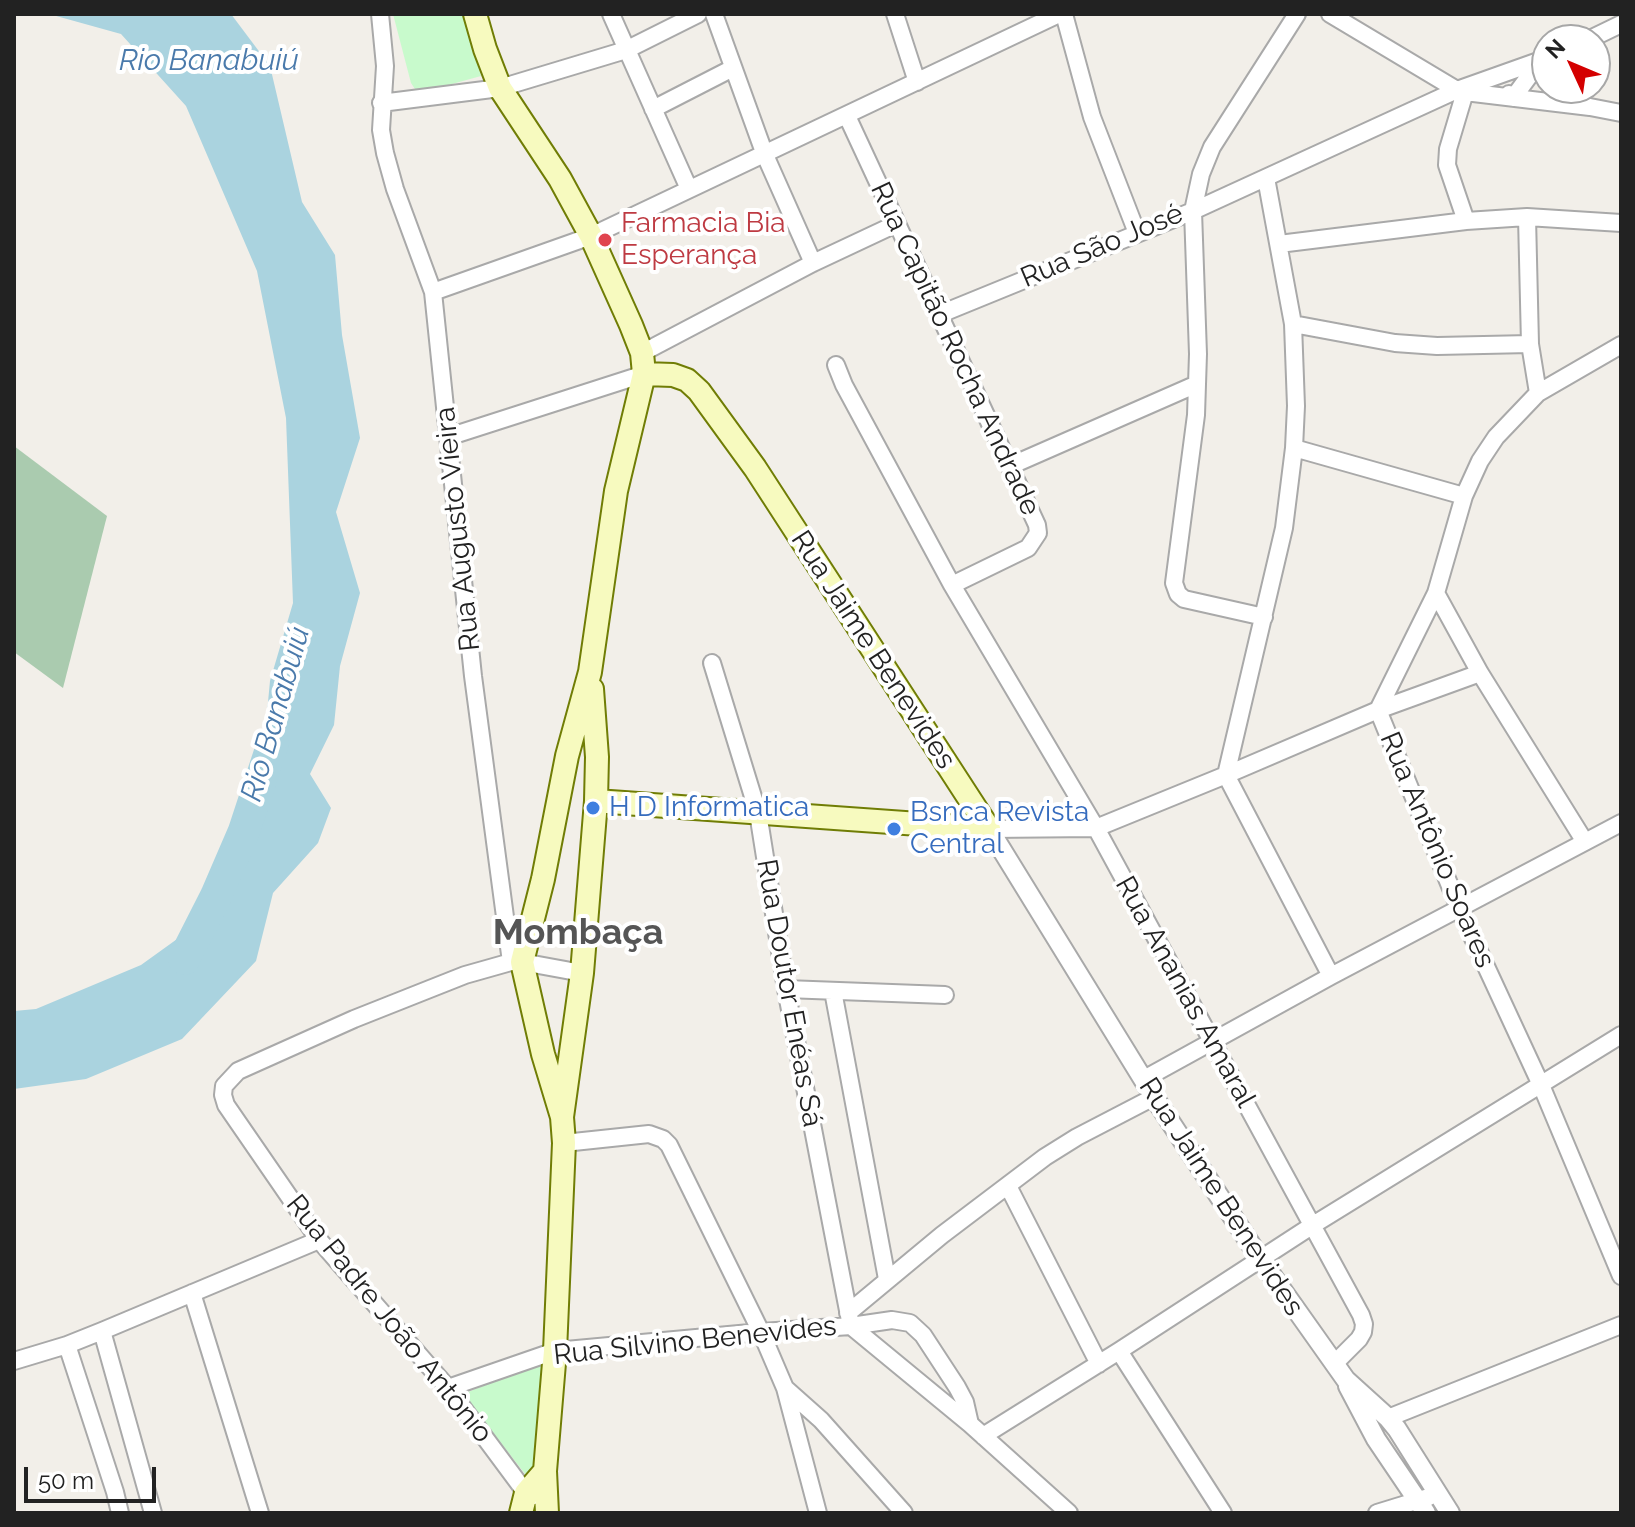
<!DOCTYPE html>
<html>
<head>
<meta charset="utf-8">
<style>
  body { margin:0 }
  #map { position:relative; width:1635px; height:1527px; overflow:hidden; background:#f2efe9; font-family:Raleway,sans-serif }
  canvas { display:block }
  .frame { position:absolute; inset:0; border:16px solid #222; pointer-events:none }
  .north { position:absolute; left:1531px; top:24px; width:80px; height:80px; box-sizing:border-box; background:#fff; border:2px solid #a7a7a7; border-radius:50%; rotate:314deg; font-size:22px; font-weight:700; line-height:32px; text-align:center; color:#222 }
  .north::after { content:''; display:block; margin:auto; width:28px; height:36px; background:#d40000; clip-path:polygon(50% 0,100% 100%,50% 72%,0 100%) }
  .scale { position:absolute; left:24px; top:1467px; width:132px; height:36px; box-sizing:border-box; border:4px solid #222; border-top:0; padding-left:10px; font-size:24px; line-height:28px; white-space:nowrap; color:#222; -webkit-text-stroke:6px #fff; paint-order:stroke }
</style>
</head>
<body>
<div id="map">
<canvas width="1635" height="1527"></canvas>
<div class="frame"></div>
<div class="north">N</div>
<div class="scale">50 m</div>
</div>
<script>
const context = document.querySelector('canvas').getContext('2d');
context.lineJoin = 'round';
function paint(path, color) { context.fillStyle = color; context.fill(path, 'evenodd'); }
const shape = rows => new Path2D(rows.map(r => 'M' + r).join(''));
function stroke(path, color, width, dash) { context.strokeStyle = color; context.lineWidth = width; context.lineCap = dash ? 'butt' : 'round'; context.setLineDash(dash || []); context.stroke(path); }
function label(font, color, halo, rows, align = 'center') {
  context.font = font + ' Raleway,sans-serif'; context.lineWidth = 8; context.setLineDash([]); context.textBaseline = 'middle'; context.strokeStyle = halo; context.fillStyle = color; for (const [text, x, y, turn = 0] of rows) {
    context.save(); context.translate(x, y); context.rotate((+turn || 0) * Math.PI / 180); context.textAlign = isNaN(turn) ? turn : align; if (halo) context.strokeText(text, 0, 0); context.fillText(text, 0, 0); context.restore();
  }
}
const cemetery = shape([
  [14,446,107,516,63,688,14,652]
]);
const park = shape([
  [393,14,465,14,481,76,423,92,415,89,411,83],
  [543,1362,536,1471,525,1474,463,1394]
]);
const water = shape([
  [49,14,231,14,270,66,302,202,335,255,342,335,360,438,336,512,360,593,340,666,334,725,310,774,331,808,318,843,273,893,256,961,182,1039,86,1079,14,1089,14,1011,36,1009,141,965,223,906,256,829,270,681,293,603,286,418,257,271,186,106,121,34]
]);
const river = shape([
  [184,959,216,896,244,831,273,743]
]);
const minor = shape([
  [380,14,385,66,381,130,385,153,395,189,433,292,473,676,511,962],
  [611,14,689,189],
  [714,14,765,155,813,263],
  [895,14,917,82],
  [1064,14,1092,117,1137,233],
  [1330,14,1457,90,1465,92,1590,107,1621,113],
  [1588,40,1621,24],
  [1465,92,1448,149,1447,165,1466,221],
  [1509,94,1513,98,1541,60],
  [381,103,500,88,626,50,698,14],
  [653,109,733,68],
  [847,116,1037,525,1038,533,1028,548,952,585],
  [1266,178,1293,324,1296,406,1294,448,1284,528,1226,775,1331,976],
  [1527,217,1530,344,1538,393],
  [1279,244,1466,221,1527,217,1621,223],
  [433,292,591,236,1059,14],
  [938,315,1193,211,1457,90,1547,58],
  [1293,324,1395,343,1437,346,1530,344],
  [1621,345,1538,393,1496,437,1480,461,1464,496,1436,593,1378,710,1459,908,1541,1085,1621,1276],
  [642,353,813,263,896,224],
  [836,365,844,385,952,585,1096,828,1361,1315,1364,1324,1363,1332,1359,1339,1334,1364],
  [448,437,644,374],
  [1294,448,1464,496],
  [1010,466,1197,384],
  [1436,593,1480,673,1585,842],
  [1264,617,1184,599,1178,594,1174,583,1196,415,1198,354,1193,211,1201,174,1212,147,1297,14],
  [712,663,758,813,786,989,851,1326],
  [989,829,1096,828,1226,775,1378,710,1480,673],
  [786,989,945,995],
  [833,991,887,1279],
  [1144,1079,1331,976,1621,823],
  [564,1143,649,1134,663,1139,669,1145,761,1332,785,1388,818,1513],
  [1008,1186,1099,1364],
  [192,1293,260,1513],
  [848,1313,942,1235,1045,1157,1077,1137,1154,1097],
  [851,1326,970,1424,1069,1513],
  [102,1331,153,1513],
  [67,1345,115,1492,120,1513],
  [1119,1351,1223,1513],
  [14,1361,67,1345,102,1331,319,1240],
  [448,1388,555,1351,761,1332,851,1326,892,1320,910,1323,923,1335,957,1387,965,1402,970,1424],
  [785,1388,821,1420,904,1513],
  [1388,1418,1621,1325],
  [983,1436,1119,1351,1313,1225,1621,1035],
  [534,1496,526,1493,448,1388,319,1240,226,1105,223,1095,224,1086,238,1071,354,1019,465,975,511,962,522,962,582,973],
  [1377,1513,1429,1497]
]);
const tertiary = shape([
  [989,829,1154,1097,1261,1260,1346,1380,1388,1418,1397,1429,1450,1513],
  [1348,1386,1376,1439,1426,1513]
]);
const secondary = shape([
  [475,14,485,49,500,88,560,179,591,236,631,325,642,353,644,374,616,491,590,672,567,756,543,879,522,962,543,1054,562,1117],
  [644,374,673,375,687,380,699,391,755,468,989,829],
  [596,801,989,829],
  [521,1513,526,1493,545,1471],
  [547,1513,545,1471,555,1351,564,1143,562,1117,582,973,596,801,597,757,592,689]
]);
const markers = [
  [605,240,8,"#e0444e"],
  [593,808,8,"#3f7fe0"],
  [894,829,8,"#3f7fe0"]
];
const healthNames = [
  ["Farmacia Bia",621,224],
  ["Esperança",621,256]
];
const streetNames = [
  ["Rua São José",1102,246,-23],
  ["Rua Capitão Rocha Andrade",955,349,65],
  ["Rua Augusto Vieira",458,529,-96],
  ["Rua Jaime Benevides",873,650,57],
  ["Rua Antônio Soares",1437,850,67],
  ["Rua Ananias Amaral",1185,992,61],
  ["Rua Doutor Enéas Sá",789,993,80],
  ["Rua Jaime Benevides",1221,1197,57],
  ["Rua Padre João Antônio",389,1319,51],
  ["Rua Silvino Benevides",695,1341,-6]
];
const shopNames = [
  ["H D Informatica",609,808],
  ["Bsnca Revista",910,813],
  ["Central",910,845]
];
const waterNames = [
  ["Rio Banabuiú",209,61],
  ["Rio Banabuiú",276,714,-74]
];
const districtNames = [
  ["Mombaça",578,933]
];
paint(cemetery, '#aacbaf');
paint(park, '#c8facc');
paint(water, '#aad3df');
stroke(river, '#aad3df', 32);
stroke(minor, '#a9a9a9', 20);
stroke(tertiary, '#a9a9a9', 22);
stroke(secondary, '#707d05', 26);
stroke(minor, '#fff', 16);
stroke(tertiary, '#fff', 18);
stroke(secondary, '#f7fabf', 22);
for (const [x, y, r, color] of markers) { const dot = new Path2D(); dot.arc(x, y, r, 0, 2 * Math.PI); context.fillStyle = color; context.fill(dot); stroke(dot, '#fff', 3); }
label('28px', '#be3a42', '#fff', healthNames, 'left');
label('28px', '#222', '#fff', streetNames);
label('28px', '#366cbe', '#fff', shopNames, 'left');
label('italic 30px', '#4a7aab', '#fff', waterNames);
label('bold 36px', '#555', '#fff', districtNames);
</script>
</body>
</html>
